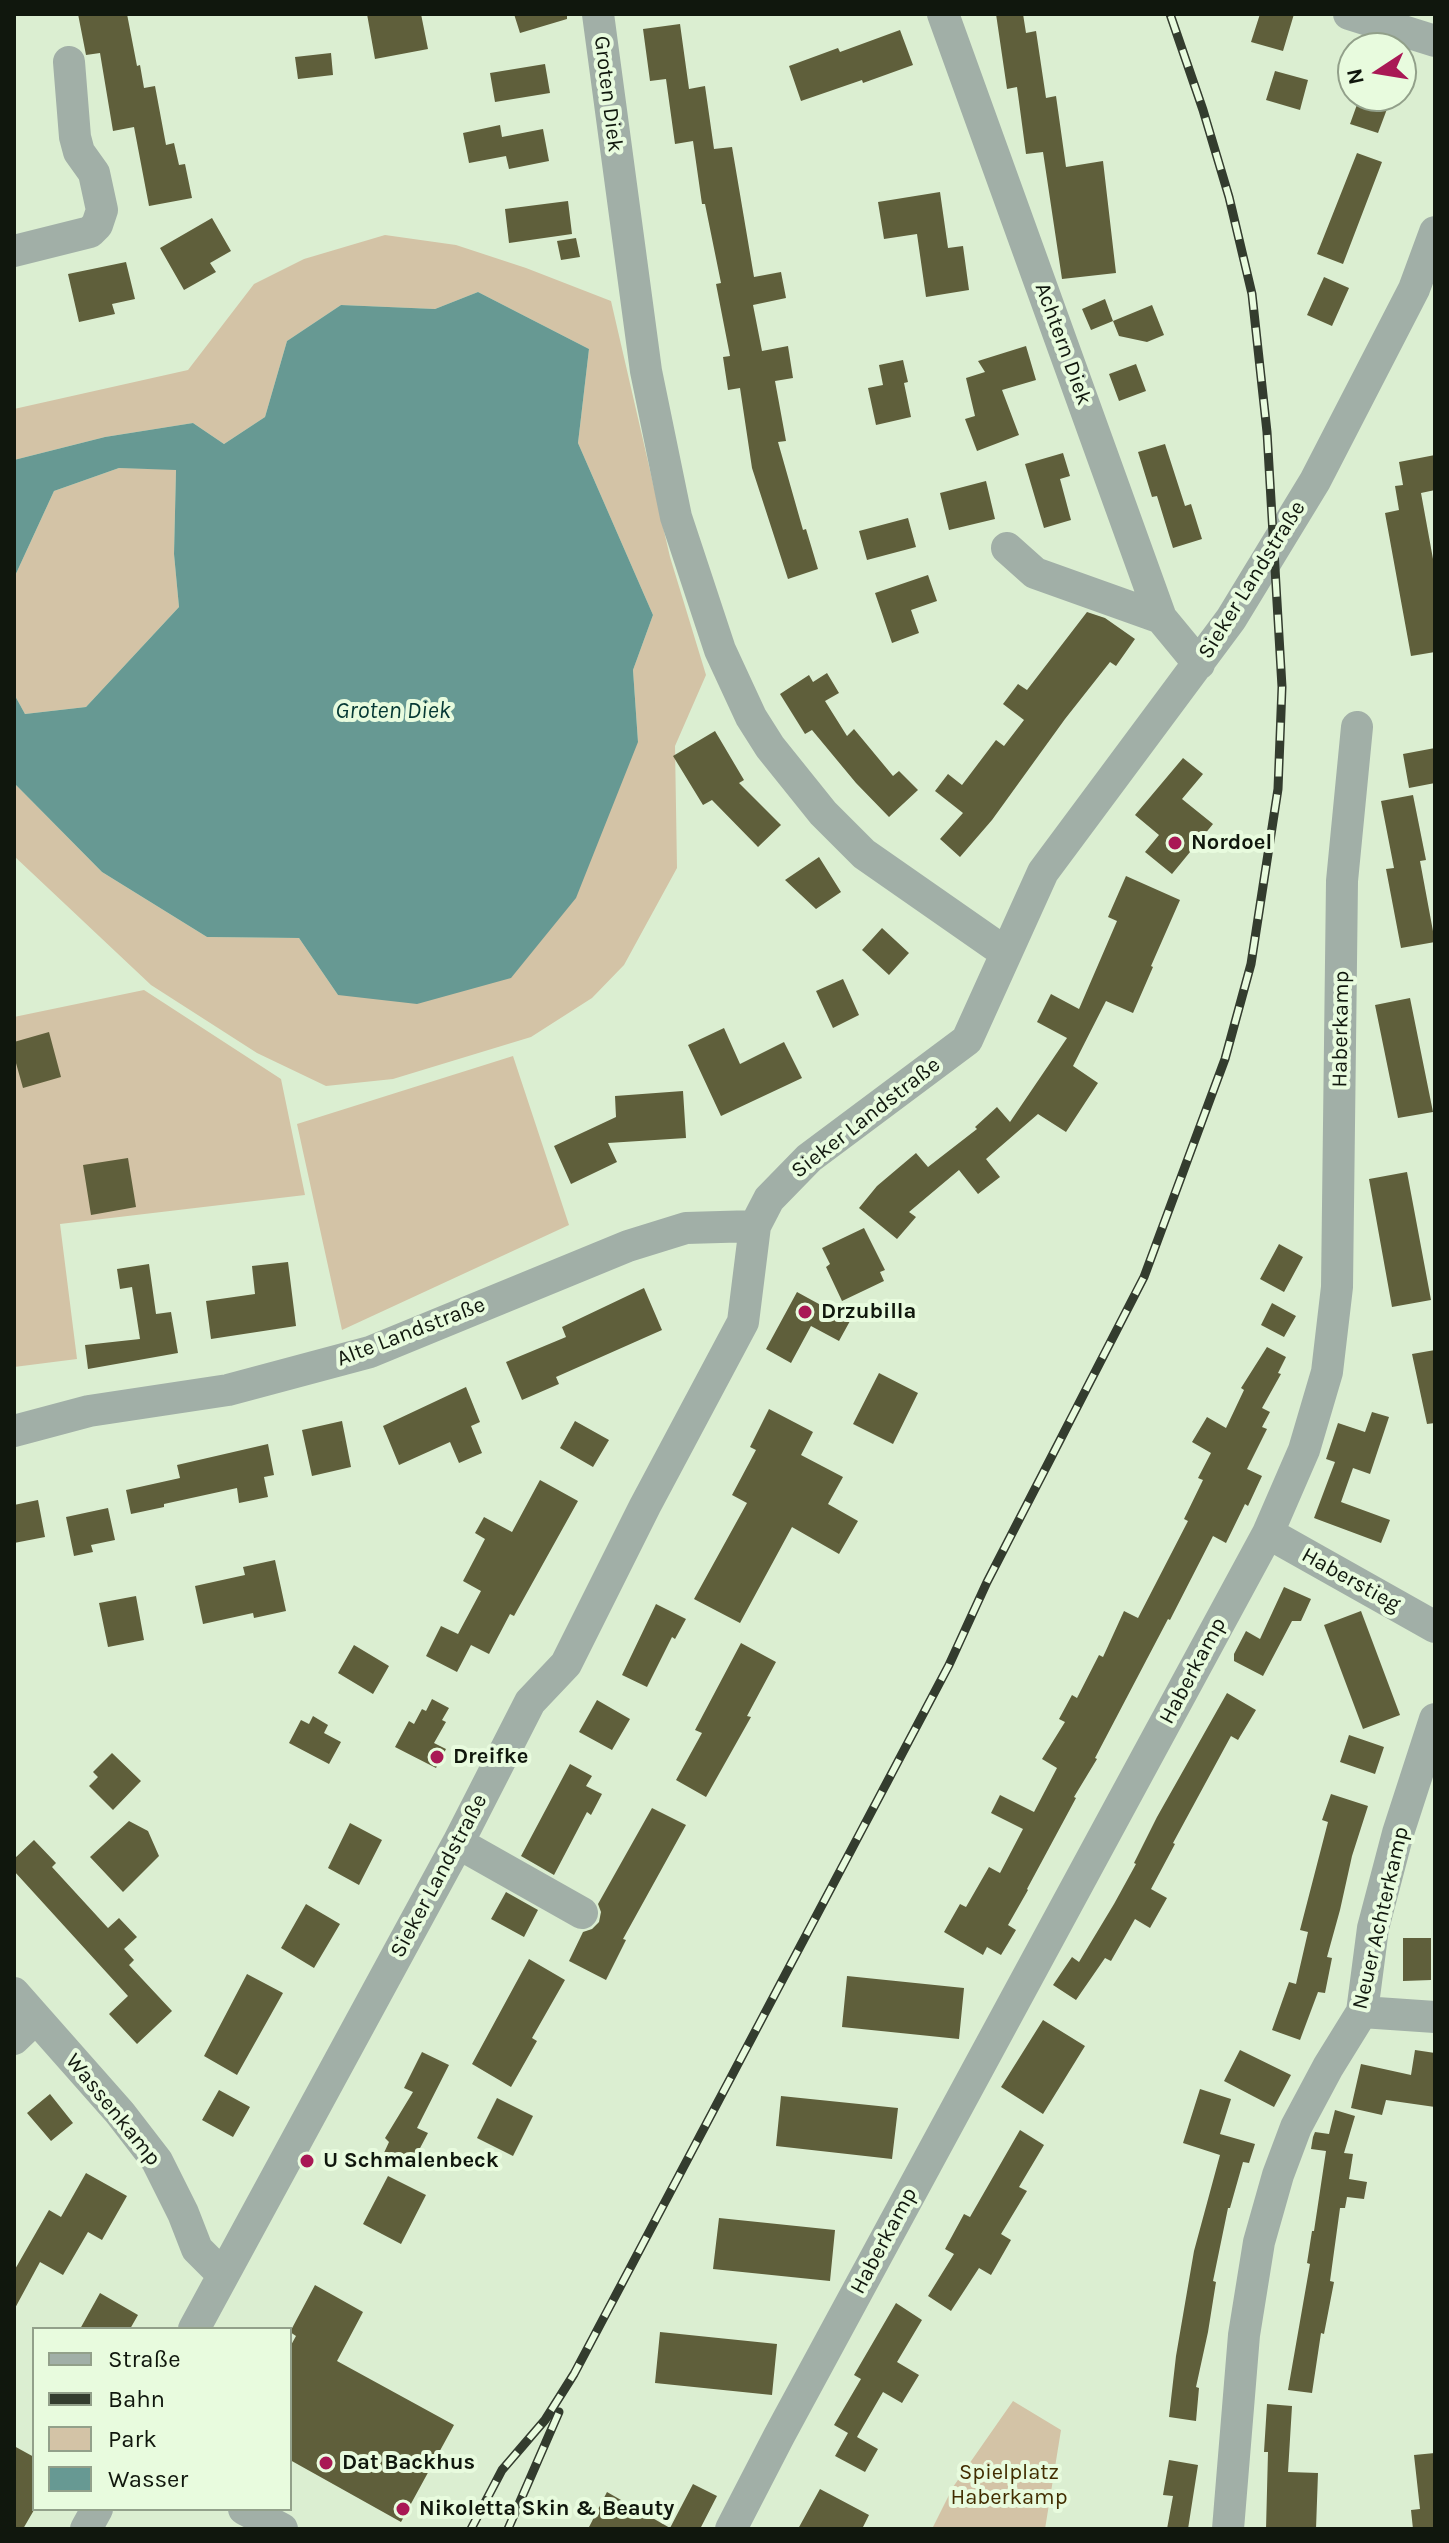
<!DOCTYPE html>
<html>
<head>
<meta charset="utf-8">
<style>
  body { margin:0 }
  #map { position:relative; width:1449px; height:2543px; overflow:hidden; background:#dbeed1; font-family:Karla,sans-serif }
  canvas { display:block }
  .frame { position:absolute; inset:0; border:16px solid #10170d; pointer-events:none }
  .legend { position:absolute; left:32px; top:2327px; width:260px; height:184px; box-sizing:border-box; background:#e8fbde; border:2px solid #92a08a; margin:0; padding:10px 14px; list-style:none; font-size:24px; color:#10170d }
  .legend li { display:flex; align-items:center; gap:16px; height:40px }
  .legend b { width:40px; border:2px solid #92a08a }
  .north { position:absolute; left:1337px; top:32px; width:80px; height:80px; box-sizing:border-box; background:#e8fbde; border:2px solid #92a08a; border-radius:50%; rotate:258deg; font-size:22px; font-weight:700; line-height:32px; text-align:center; color:#10170d }
  .north::after { content:''; display:block; margin:auto; width:28px; height:36px; background:#a91855; clip-path:polygon(50% 0,100% 100%,50% 72%,0 100%) }
</style>
</head>
<body>
<div id="map">
<canvas width="1449" height="2543"></canvas>
<div class="frame"></div>
<ul class="legend">
<li><b style="height:10px;background:#a1afa7"></b>Straße</li>
<li><b style="height:10px;background:#333c2e"></b>Bahn</li>
<li><b style="height:22px;background:#d3c3a6"></b>Park</li>
<li><b style="height:22px;background:#679993"></b>Wasser</li>
</ul>
<div class="north">N</div>
</div>
<script>
const context = document.querySelector('canvas').getContext('2d');
context.lineJoin = 'round';
function paint(path, color) { context.fillStyle = color; context.fill(path, 'evenodd'); }
const shape = rows => new Path2D(rows.map(r => 'M' + r).join(''));
function stroke(path, color, width, dash) { context.strokeStyle = color; context.lineWidth = width; context.lineCap = dash ? 'butt' : 'round'; context.setLineDash(dash || []); context.stroke(path); }
function label(font, color, halo, rows, align = 'center') {
  context.font = font + ' Karla,sans-serif'; context.lineWidth = 8; context.setLineDash([]); context.textBaseline = 'middle'; context.strokeStyle = halo; context.fillStyle = color; for (const [text, x, y, turn = 0] of rows) {
    context.save(); context.translate(x, y); context.rotate((+turn || 0) * Math.PI / 180); context.textAlign = isNaN(turn) ? turn : align; if (halo) context.strokeText(text, 0, 0); context.fillText(text, 0, 0); context.restore();
  }
}
const green = shape([
  [385,235,456,245,526,268,611,301,670,557,706,675,675,746,677,868,624,965,592,998,531,1037,393,1079,326,1086,257,1053,151,985,14,856,14,783,102,872,207,937,299,938,338,995,638,742,633,670,653,615,578,443,589,349,478,292,435,309,341,305,287,341,265,417,224,444,193,423,105,437,14,460,14,409,188,370,254,284,304,259],
  [119,468,176,469,174,554,179,607,86,707,25,714,14,694,14,578,54,491],
  [144,990,281,1079,305,1195,60,1224,77,1359,14,1367,14,1017],
  [513,1056,569,1225,342,1330,297,1124],
  [1013,2401,1061,2430,1045,2529,932,2529,953,2487]
]);
const water = shape([
  [478,292,589,349,578,443,653,615,633,670,638,742,576,898,511,978,417,1004,338,995,299,938,207,937,102,872,14,783,14,694,25,714,86,707,179,607,174,554,176,470,119,468,54,491,14,578,14,460,105,437,193,423,224,444,265,417,287,341,341,305,435,309]
]);
const building = shape([
  [78,14,127,14,137,66,140,65,144,88,155,86,166,145,174,143,179,165,185,164,192,198,149,206,134,127,113,131,100,53,86,55],
  [367,14,421,14,428,49,375,59],
  [514,14,567,14,567,19,520,33],
  [996,14,1023,14,1026,33,1036,31,1046,98,1056,96,1066,167,1103,161,1116,273,1062,279,1043,152,1026,154,1017,87,1007,89],
  [1260,14,1294,14,1283,51,1251,42],
  [680,24,689,89,705,86,714,149,732,147,754,277,781,272,786,298,753,305,762,351,788,346,793,378,775,381,786,441,778,442,803,530,806,529,818,569,788,579,752,468,740,388,728,390,723,357,730,356,716,284,721,283,705,204,702,204,693,141,675,144,666,79,650,81,643,29],
  [900,30,913,65,863,83,862,80,801,101,789,66,838,48,840,52],
  [331,53,333,75,298,79,295,57],
  [545,64,550,93,495,102,490,73],
  [1275,71,1308,80,1300,110,1266,100],
  [1359,99,1387,109,1378,133,1350,124],
  [500,125,502,137,543,129,549,161,509,169,506,156,469,163,463,133],
  [1357,153,1382,162,1343,264,1317,254],
  [940,192,948,248,963,246,969,290,926,297,917,234,884,239,878,202],
  [568,201,572,234,509,243,505,209],
  [212,218,231,251,210,263,216,272,184,290,160,248],
  [576,238,580,257,561,260,557,241],
  [126,262,135,299,112,304,115,314,79,322,68,274],
  [1324,277,1349,288,1332,326,1307,315],
  [1105,299,1113,321,1091,330,1082,309],
  [1152,305,1164,335,1147,342,1119,336,1113,321],
  [1026,346,1036,380,1002,390,1019,435,977,451,965,419,975,416,966,378,985,372,978,361],
  [903,360,908,382,904,383,911,417,876,425,868,388,883,385,879,365],
  [1136,364,1146,391,1119,401,1109,374],
  [1165,444,1185,506,1191,504,1202,539,1173,548,1157,496,1152,497,1138,452],
  [1063,453,1070,476,1060,479,1071,520,1044,528,1025,464],
  [1435,455,1435,490,1421,493,1435,570,1435,652,1411,656,1385,513,1399,510,1395,486,1403,485,1399,462],
  [986,481,995,519,949,530,940,493],
  [908,518,916,547,867,560,859,531],
  [928,575,937,601,911,610,919,633,892,643,875,593],
  [1087,612,1105,618,1135,639,1116,666,1110,662,1065,719,992,820,960,857,940,839,963,813,935,791,948,774,962,785,996,740,1004,746,1024,720,1003,704,1018,684,1027,690],
  [827,673,839,693,825,701,847,736,854,729,893,776,899,771,918,790,889,817,856,783,812,730,805,734,780,694,809,675,813,682],
  [715,731,744,780,739,783,781,825,758,847,712,800,703,805,673,756],
  [1435,748,1435,783,1409,788,1403,754],
  [1183,758,1203,774,1182,799,1213,824,1172,874,1145,852,1159,835,1135,815],
  [1413,795,1426,860,1420,861,1435,942,1401,948,1386,869,1394,868,1381,801],
  [819,857,841,892,816,909,785,880],
  [1126,876,1180,900,1151,966,1153,967,1133,1013,1106,1001,1073,1066,1098,1083,1066,1132,1038,1114,986,1159,1000,1177,978,1194,959,1170,909,1212,916,1217,897,1239,859,1208,877,1186,916,1153,928,1167,977,1129,975,1127,997,1107,1010,1122,1067,1038,1037,1022,1051,994,1079,1009,1117,921,1108,917],
  [882,928,909,953,889,975,862,950],
  [843,979,859,1015,833,1028,816,991],
  [1410,998,1433,1112,1398,1118,1375,1005],
  [724,1028,740,1064,784,1042,802,1078,721,1116,688,1045],
  [49,1032,61,1077,23,1088,14,1056,14,1042],
  [683,1091,686,1138,608,1143,617,1162,571,1184,554,1146,616,1117,615,1096],
  [128,1158,136,1207,91,1215,83,1165],
  [1407,1172,1431,1300,1392,1307,1369,1179],
  [864,1228,885,1270,880,1272,884,1281,842,1301,826,1267,830,1264,822,1248],
  [1279,1244,1303,1257,1284,1292,1260,1279],
  [288,1262,296,1326,211,1339,206,1301,255,1294,252,1266],
  [149,1264,156,1314,171,1312,178,1353,88,1369,85,1345,140,1339,132,1287,120,1289,117,1269],
  [644,1288,662,1330,556,1377,559,1384,522,1400,506,1362,566,1337,562,1327],
  [797,1292,850,1321,839,1341,811,1326,791,1363,766,1349],
  [1272,1303,1296,1316,1284,1337,1261,1325],
  [1267,1347,1286,1357,1278,1373,1281,1374,1262,1408,1270,1412,1262,1427,1267,1429,1247,1469,1262,1476,1248,1506,1245,1504,1226,1543,1213,1536,1170,1620,1168,1619,1095,1758,1097,1759,1074,1797,1076,1798,1027,1889,1028,1890,1008,1925,1016,1930,1001,1955,987,1947,983,1955,944,1932,960,1904,966,1907,989,1867,1000,1873,1023,1829,991,1813,1000,1795,1034,1812,1057,1768,1042,1759,1065,1722,1059,1719,1072,1695,1077,1698,1099,1655,1103,1657,1124,1611,1138,1618,1188,1521,1184,1519,1203,1480,1198,1478,1211,1453,1192,1442,1207,1417,1226,1428,1244,1390,1241,1388],
  [1435,1350,1435,1423,1427,1424,1412,1354],
  [879,1373,918,1393,893,1444,853,1424],
  [466,1387,480,1422,471,1426,482,1453,459,1463,450,1442,399,1465,383,1426],
  [769,1409,813,1432,801,1455,843,1477,828,1504,858,1521,839,1554,792,1527,740,1623,694,1599,747,1503,732,1495,756,1450,750,1447],
  [1372,1412,1389,1417,1370,1474,1353,1468,1341,1502,1390,1520,1381,1543,1314,1518,1335,1462,1326,1459,1338,1423,1365,1432],
  [342,1421,351,1467,312,1476,302,1430],
  [575,1421,609,1440,593,1467,560,1448],
  [268,1444,274,1475,264,1477,268,1497,239,1503,237,1488,164,1504,164,1507,131,1514,126,1490,180,1478,177,1465],
  [540,1480,578,1501,514,1616,510,1614,489,1654,471,1645,457,1672,426,1656,441,1626,458,1634,481,1591,463,1581,485,1539,475,1533,484,1517,512,1532],
  [38,1500,45,1537,14,1543,14,1505],
  [108,1508,115,1540,91,1545,93,1552,74,1556,66,1517],
  [275,1560,286,1611,254,1618,253,1613,203,1624,195,1586,245,1575,243,1567],
  [1284,1587,1311,1599,1301,1621,1292,1621,1263,1676,1234,1661,1234,1654,1246,1631,1260,1639],
  [136,1596,144,1640,108,1647,99,1603],
  [656,1604,686,1619,675,1639,672,1637,647,1687,622,1675],
  [1361,1611,1400,1715,1363,1729,1324,1625],
  [741,1643,776,1662,747,1716,751,1717,706,1797,676,1780,702,1733,695,1730],
  [354,1645,389,1666,373,1694,338,1673],
  [1227,1693,1256,1710,1238,1740,1231,1736,1173,1843,1175,1844,1151,1889,1167,1898,1150,1928,1135,1919,1111,1961,1105,1958,1076,2000,1053,1985,1072,1957,1079,1962,1114,1904,1136,1864,1134,1863,1157,1817],
  [432,1699,449,1708,442,1720,446,1722,434,1743,446,1749,436,1768,395,1747,409,1721,414,1724,422,1709,426,1711],
  [597,1700,630,1719,612,1750,579,1732],
  [313,1716,328,1725,324,1733,341,1742,329,1764,289,1743,301,1720,309,1724],
  [1349,1735,1384,1747,1375,1774,1340,1762],
  [112,1753,141,1781,113,1810,89,1786,98,1777,93,1772],
  [570,1764,592,1776,586,1786,602,1794,591,1815,587,1812,554,1875,521,1856],
  [1331,1794,1368,1806,1352,1856,1340,1910,1327,1957,1332,1958,1325,1993,1318,1992,1300,2040,1272,2030,1289,1982,1296,1984,1308,1932,1300,1930,1328,1822,1322,1820],
  [652,1808,686,1825,623,1939,626,1940,606,1980,569,1961,583,1932,592,1929,599,1922,601,1912,598,1904],
  [129,1821,148,1831,159,1856,123,1892,90,1857],
  [350,1823,382,1840,359,1885,328,1868],
  [34,1840,56,1863,52,1867,108,1928,119,1918,137,1937,124,1949,134,1960,129,1965,172,2011,137,2044,109,2014,128,1996,14,1871,14,1859],
  [506,1892,538,1910,524,1937,491,1919],
  [306,1904,340,1924,314,1968,281,1948],
  [1403,1938,1431,1938,1431,1980,1403,1981],
  [529,1959,565,1980,532,2038,537,2041,511,2087,472,2064],
  [247,1974,283,1993,237,2075,204,2056],
  [847,1976,964,1988,959,2039,842,2027],
  [1043,2020,1085,2046,1043,2114,1001,2087],
  [1240,2050,1291,2075,1274,2107,1224,2081],
  [1415,2050,1435,2053,1435,2107,1386,2100,1382,2115,1351,2108,1361,2064,1411,2075],
  [422,2052,449,2065,417,2128,428,2133,409,2169,383,2155,389,2142,385,2138,413,2092,404,2088],
  [1200,2089,1231,2099,1220,2134,1255,2144,1249,2163,1243,2162,1230,2208,1228,2208,1213,2281,1216,2282,1208,2332,1196,2387,1199,2388,1196,2421,1169,2417,1176,2356,1194,2251,1220,2155,1183,2143],
  [219,2090,250,2107,233,2137,202,2120],
  [50,2094,73,2123,51,2141,27,2113],
  [781,2096,898,2108,892,2159,776,2146],
  [497,2098,533,2116,513,2156,477,2138],
  [1335,2110,1355,2116,1344,2153,1353,2154,1349,2179,1367,2182,1364,2199,1347,2197,1345,2208,1340,2208,1330,2281,1334,2282,1324,2334,1321,2333,1312,2393,1288,2390,1310,2264,1307,2263,1312,2231,1314,2231,1326,2151,1311,2149,1313,2137,1315,2132,1329,2134],
  [1020,2130,1044,2145,1019,2187,1027,2191,1001,2234,1011,2240,991,2275,979,2268,951,2311,928,2296,954,2254,945,2249,964,2214,970,2217],
  [86,2173,127,2196,102,2240,88,2232,63,2275,40,2262,14,2310,14,2271,49,2210,61,2217],
  [388,2176,426,2195,401,2244,363,2224],
  [719,2218,835,2230,830,2281,713,2269],
  [315,2285,363,2312,337,2361,454,2425,401,2522,290,2460,290,2347,296,2336,290,2332],
  [100,2293,138,2315,130,2329,80,2329],
  [896,2303,922,2320,897,2362,919,2375,902,2403,883,2392,857,2437,878,2449,865,2472,835,2456,848,2433,834,2425,861,2379,854,2375],
  [660,2332,777,2344,772,2395,655,2383],
  [1267,2404,1292,2406,1288,2472,1318,2473,1316,2529,1266,2529,1268,2452,1264,2452],
  [14,2446,34,2457,34,2510,23,2529,14,2529],
  [1435,2453,1435,2529,1413,2529,1411,2510,1420,2509,1414,2455],
  [1169,2460,1198,2465,1188,2529,1167,2529,1173,2496,1163,2495],
  [693,2484,717,2496,700,2529,588,2529,607,2492,670,2528],
  [820,2489,869,2515,862,2529,798,2529]
]);
const minor = shape([
  [598,14,646,371,676,517,720,650,751,717,770,747,823,813,864,854,1006,953],
  [943,14,1161,618,1199,664],
  [1349,14,1435,41],
  [14,251,90,232,97,225,102,210,94,173,79,152,75,137,69,62],
  [1007,548,1035,573,1161,618],
  [14,1431,89,1411,228,1390,370,1352,628,1246,686,1228,755,1226],
  [1268,1533,1435,1627],
  [458,1843,582,1913],
  [14,1993,120,2113,157,2161,183,2213,197,2249,223,2275],
  [1362,2012,1435,2017],
  [14,2039,36,2018],
  [194,2329,458,1843,530,1702,566,1664,645,1506,743,1322,755,1226,769,1199,809,1158,967,1040,1043,872,1231,619,1315,481,1414,289,1435,232],
  [244,2509,282,2529],
  [86,2529,97,2509],
  [731,2529,779,2436,1268,1533,1304,1450,1327,1372,1337,1287,1342,881,1357,727],
  [1228,2529,1244,2335,1259,2242,1278,2175,1296,2127,1328,2067,1362,2012,1373,1928,1398,1833,1435,1719]
]);
const rail = shape([
  [471,2529,502,2470,545,2420,574,2374,949,1665,987,1582,1144,1277,1225,1059,1251,964,1278,789,1282,687,1267,432,1252,294,1229,197,1203,110,1170,14],
  [508,2529,559,2412]
]);
const markers = [
  [1175,843,8,"#a91855"],
  [805,1312,8,"#a91855"],
  [437,1757,8,"#a91855"],
  [307,2161,8,"#a91855"],
  [326,2463,8,"#a91855"],
  [403,2509,8,"#a91855"]
];
const streetNames = [
  ["Groten Diek",608,94,83],
  ["Achtern Diek",1063,344,70],
  ["Sieker Landstraße",1252,580,-58],
  ["Haberkamp",1341,1029,-89],
  ["Sieker Landstraße",866,1118,-38],
  ["Alte Landstraße",411,1332,-21],
  ["Haberstieg",1351,1580,29],
  ["Haberkamp",1193,1671,-62],
  ["Sieker Landstraße",439,1876,-62],
  ["Neuer Achterkamp",1381,1918,-77],
  ["Wassenkamp",113,2110,51],
  ["Haberkamp",884,2241,-62]
];
const poiNames = [
  ["Nordoel",1191,843],
  ["Drzubilla",821,1312],
  ["Dreifke",453,1757],
  ["U Schmalenbeck",323,2161],
  ["Dat Backhus",342,2463],
  ["Nikoletta Skin & Beauty",419,2509]
];
const parkNames = [
  ["Spielplatz",1009,2473],
  ["Haberkamp",1009,2498]
];
const waterNames = [
  ["Groten Diek",393,711]
];
paint(green, '#d3c3a6');
paint(water, '#679993');
paint(building, '#5f5f3b');
stroke(minor, '#a1afa7', 32);
stroke(rail, '#333c2e', 9);
stroke(rail, '#e8fbde', 6, [18]);
for (const [x, y, r, color] of markers) { const dot = new Path2D(); dot.arc(x, y, r, 0, 2 * Math.PI); context.fillStyle = color; context.fill(dot); stroke(dot, '#e8fbde', 3); }
label('22px', '#10170d', '#e8fbde', streetNames);
label('bold 22px', '#10170d', '#e8fbde', poiNames, 'left');
label('22px', '#422d00', '#e8fbde', parkNames);
label('italic 24px', '#053834', '#e8fbde', waterNames);
</script>
</body>
</html>
